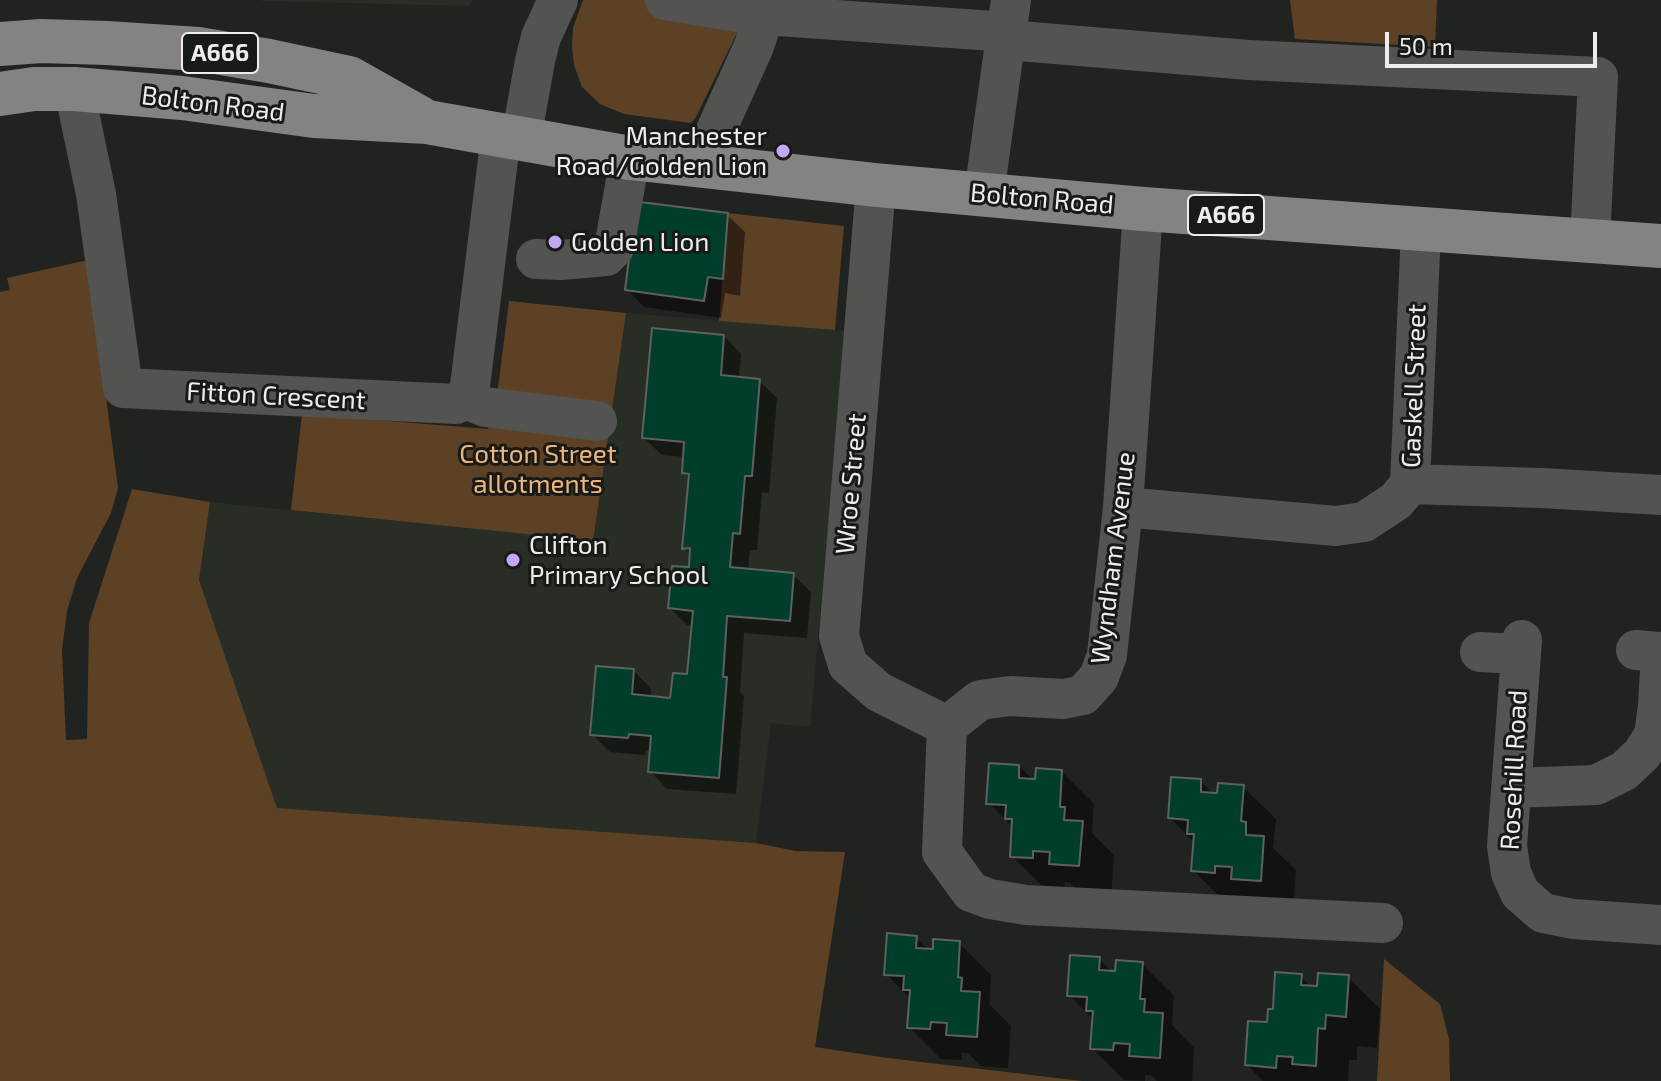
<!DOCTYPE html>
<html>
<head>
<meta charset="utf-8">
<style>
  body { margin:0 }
  #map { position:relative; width:1661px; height:1081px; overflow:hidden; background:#212320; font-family:"Exo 2",sans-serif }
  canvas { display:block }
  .scale { position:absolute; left:1385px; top:32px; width:212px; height:36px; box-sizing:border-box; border:4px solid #edeeec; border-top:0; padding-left:10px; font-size:24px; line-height:28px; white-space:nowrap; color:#edeeec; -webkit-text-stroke:6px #181a17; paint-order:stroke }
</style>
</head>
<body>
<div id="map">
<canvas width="1661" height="1081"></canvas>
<div class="scale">50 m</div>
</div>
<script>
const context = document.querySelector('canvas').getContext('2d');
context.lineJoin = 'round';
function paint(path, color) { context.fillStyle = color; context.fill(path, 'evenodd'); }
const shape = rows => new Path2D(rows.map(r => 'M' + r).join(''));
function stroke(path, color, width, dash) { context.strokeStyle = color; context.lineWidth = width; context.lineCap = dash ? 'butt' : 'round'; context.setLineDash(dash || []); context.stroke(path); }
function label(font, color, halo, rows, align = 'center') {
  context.font = font + ' "Exo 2",sans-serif'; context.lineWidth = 6; context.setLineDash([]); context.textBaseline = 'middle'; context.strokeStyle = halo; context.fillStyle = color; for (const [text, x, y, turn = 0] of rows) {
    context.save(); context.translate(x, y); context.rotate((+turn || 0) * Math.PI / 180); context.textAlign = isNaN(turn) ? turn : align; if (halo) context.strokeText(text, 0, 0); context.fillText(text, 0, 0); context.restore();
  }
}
const built = shape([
  [262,0,473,0,469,6,262,1],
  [626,313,846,331,810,727,771,723,756,843,277,808,199,580,210,502,592,541]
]);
const green = shape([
  [583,0,650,0,738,31,696,117,691,123,624,114,600,104,582,87,574,65,572,46,573,28],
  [1290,0,1437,0,1435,47,1295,39],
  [728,213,844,226,835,330,719,321],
  [88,260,118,488,111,513,77,578,67,611,62,650,66,740,87,739,89,623,132,489,210,502,199,580,277,808,756,843,796,851,845,852,815,1047,888,1058,1082,1081,0,1081,0,292,10,290,7,278],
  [509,301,626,313,593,541,291,510,302,414,488,429,496,404],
  [1384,959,1440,1004,1449,1039,1450,1081,1377,1081]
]);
const shadow = shape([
  [727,215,745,232,740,296,725,293,721,318,644,307,627,289],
  [724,336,741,354,739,379,759,381,777,398,769,493,762,492,757,550,750,550,748,571,793,575,811,592,807,638,744,633,740,692,744,696,736,794,667,789,650,771,651,751,646,750,645,755,610,752,592,734,634,671,651,689,650,698,672,700,688,676,693,626,687,625,670,608,691,569,692,555,684,548,690,479,684,472,685,457,662,455,644,438],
  [1019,766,1033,780,1062,772,1094,804,1092,833,1114,855,1111,897,1083,895,1070,883,1065,882,1064,889,1044,888,1012,856,1014,828,989,803],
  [1200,781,1214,795,1243,787,1276,819,1273,848,1296,870,1293,912,1226,903,1194,871,1195,843,1170,818],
  [916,938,930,951,959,943,991,975,989,1004,1011,1026,1008,1068,981,1066,968,1053,962,1053,962,1060,941,1059,909,1027,911,999,886,974],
  [1099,959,1113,973,1142,964,1174,996,1172,1025,1194,1048,1192,1081,1157,1081,1151,1075,1145,1075,1145,1081,1124,1080,1092,1048,1094,1020,1069,995],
  [1301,976,1312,988,1348,977,1380,1009,1377,1048,1357,1046,1357,1060,1349,1060,1348,1081,1263,1081,1247,1065,1275,1012]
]);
const building = shape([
  [640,202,728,213,723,279,708,277,704,301,625,290,635,212,640,202],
  [652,328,724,335,721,375,760,379,752,476,745,476,740,534,733,533,730,567,794,573,790,621,727,616,723,677,727,677,719,778,648,772,651,736,629,734,628,738,590,735,596,666,634,669,632,694,670,698,673,673,687,674,693,611,668,608,672,566,689,567,690,548,682,549,689,474,682,473,684,442,642,438,652,328],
  [989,763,1019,765,1019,778,1035,779,1036,768,1062,770,1060,807,1065,807,1064,820,1083,821,1079,866,1049,864,1050,852,1033,851,1033,858,1010,857,1012,819,1005,819,1006,805,986,804,989,763],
  [1171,777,1201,779,1201,792,1217,793,1218,783,1244,785,1241,821,1246,822,1246,835,1264,836,1261,881,1231,879,1232,867,1215,866,1215,873,1191,871,1194,834,1187,834,1188,820,1168,818,1171,777],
  [887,933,917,936,916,948,933,949,933,939,960,941,958,977,962,978,961,991,980,992,977,1037,946,1035,947,1023,931,1022,930,1029,907,1028,910,990,903,990,904,976,884,975,887,933],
  [1070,955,1100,957,1099,970,1115,971,1116,960,1143,962,1140,999,1145,999,1144,1012,1163,1013,1160,1058,1129,1056,1130,1044,1114,1043,1113,1050,1090,1049,1093,1011,1086,1011,1087,997,1067,996,1070,955],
  [1275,972,1302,974,1301,985,1317,986,1318,973,1349,975,1346,1017,1326,1015,1325,1029,1318,1028,1316,1066,1292,1064,1293,1057,1277,1056,1276,1068,1245,1065,1248,1021,1267,1022,1268,1009,1273,1009,1275,972]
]);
const minor = shape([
  [665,0,737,12,764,15],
  [1007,40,1249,60,1598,77,1590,241],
  [74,89,96,194,123,388,456,404,465,399,470,386,501,135],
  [521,139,535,61,541,37,558,0],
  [700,166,754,46,764,15,1008,32],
  [876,185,839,636,848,665,879,692,947,726],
  [984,194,1011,0],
  [1143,209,1123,507,1107,655,1099,677,1083,695,1064,699,1010,696,980,700,947,726,942,852,971,892,990,899,1026,905,1383,923],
  [1421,229,1410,484,1542,488,1661,495],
  [536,259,561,260,606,256,614,248,630,158],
  [465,399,485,407,597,421],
  [1123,507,1336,526,1364,522,1396,501,1410,484],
  [1522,640,1507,846,1511,873,1520,893,1543,913,1573,919,1661,925],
  [1480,652,1521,654],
  [1512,788,1596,785,1624,771,1642,754,1654,735,1658,706,1661,652,1636,650]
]);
const major = shape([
  [0,44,41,41,107,43,198,49,269,61,349,78,420,118],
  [0,94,34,89,74,89,182,98,314,116,427,122,630,158,876,185,1143,209,1661,246]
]);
const markers = [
  [783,151,8,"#c0a8f3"],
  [555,242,8,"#c0a8f3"],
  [513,560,8,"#c0a8f3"]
];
const shields = [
  [220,53,76],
  [1226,215,76]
];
const shieldNames = [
  ["A666",220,53],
  ["A666",1226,215]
];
const streetNames = [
  ["Bolton Road",213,104,7],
  ["Bolton Road",1042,199,5],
  ["Gaskell Street",1414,386,-88],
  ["Fitton Crescent",276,396,3],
  ["Wroe Street",851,484,-85],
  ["Wyndham Avenue",1113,558,-83],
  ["Rosehill Road",1514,770,-87]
];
const poiNames = [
  ["Manchester",767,136,"right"],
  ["Road/Golden Lion",767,166,"right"],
  ["Golden Lion",571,242],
  ["Clifton",529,545],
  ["Primary School",529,575]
];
const parkNames = [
  ["Cotton Street",538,454],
  ["allotments",538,484]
];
paint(built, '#282d25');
paint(green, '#5d4124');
paint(shadow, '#0007');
paint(building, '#003e2b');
stroke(building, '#5d615f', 2);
stroke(minor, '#535351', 40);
stroke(major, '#848380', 44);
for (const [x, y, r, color] of markers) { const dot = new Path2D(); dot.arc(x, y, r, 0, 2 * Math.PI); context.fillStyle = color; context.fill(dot); stroke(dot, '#181a17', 3); }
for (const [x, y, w] of shields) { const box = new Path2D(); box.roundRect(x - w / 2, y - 20, w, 40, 6); context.fillStyle = '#181a17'; context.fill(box); stroke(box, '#edeeec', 2); }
label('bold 24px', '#edeeec', null, shieldNames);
label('26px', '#edeeec', '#181a17', streetNames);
label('26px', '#edeeec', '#181a17', poiNames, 'left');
label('26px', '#eeb67d', '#181a17', parkNames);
</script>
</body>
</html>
